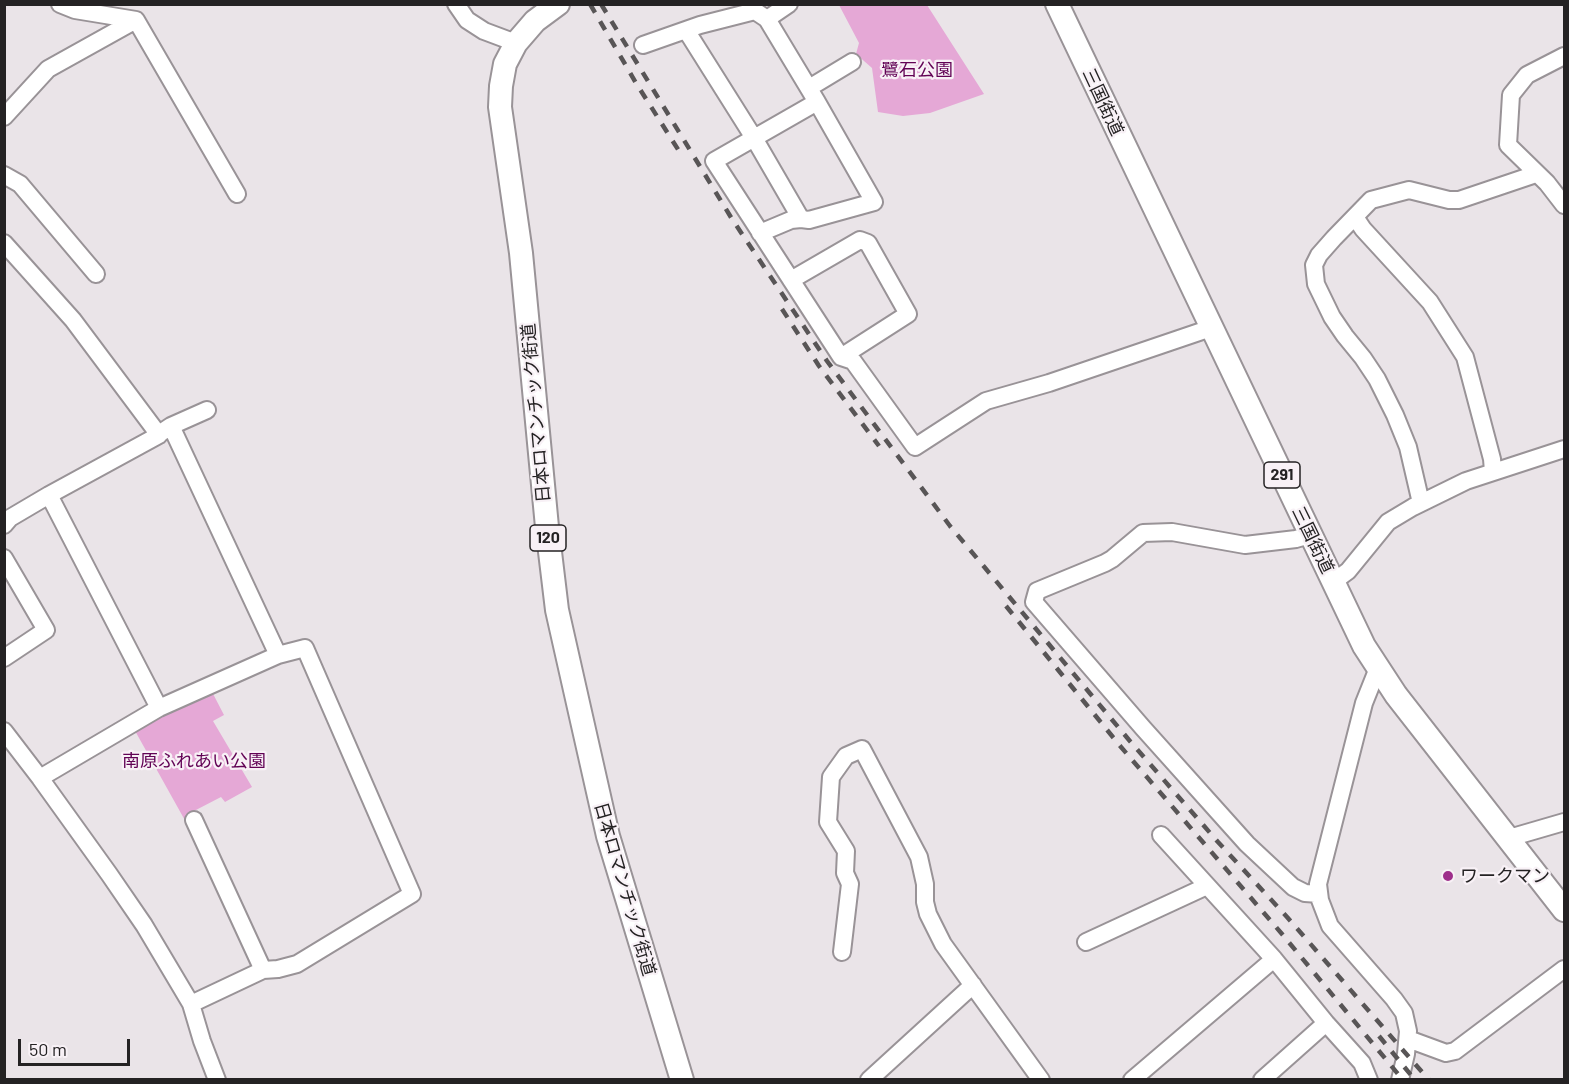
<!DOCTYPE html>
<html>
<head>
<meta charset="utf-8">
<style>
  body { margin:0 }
  #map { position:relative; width:1569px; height:1084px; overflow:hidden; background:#eae4e8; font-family:Barlow,sans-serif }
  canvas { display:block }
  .frame { position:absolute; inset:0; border:6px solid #242223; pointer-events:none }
  .scale { position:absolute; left:18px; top:1039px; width:112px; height:27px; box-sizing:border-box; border:3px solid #242223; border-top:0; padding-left:8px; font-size:18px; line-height:21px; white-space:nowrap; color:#242223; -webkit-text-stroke:4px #f8f1f6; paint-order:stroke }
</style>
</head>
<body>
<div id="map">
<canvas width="1569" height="1084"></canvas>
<div class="frame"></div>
<div class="scale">50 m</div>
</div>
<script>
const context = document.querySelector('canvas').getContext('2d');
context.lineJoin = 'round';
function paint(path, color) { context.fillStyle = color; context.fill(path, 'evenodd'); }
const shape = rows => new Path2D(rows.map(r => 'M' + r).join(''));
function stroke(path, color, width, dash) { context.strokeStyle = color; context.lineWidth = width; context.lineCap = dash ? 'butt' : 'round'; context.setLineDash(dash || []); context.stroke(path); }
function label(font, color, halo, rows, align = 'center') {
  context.font = font + ' Barlow,"Noto Sans JP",sans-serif'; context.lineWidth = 4.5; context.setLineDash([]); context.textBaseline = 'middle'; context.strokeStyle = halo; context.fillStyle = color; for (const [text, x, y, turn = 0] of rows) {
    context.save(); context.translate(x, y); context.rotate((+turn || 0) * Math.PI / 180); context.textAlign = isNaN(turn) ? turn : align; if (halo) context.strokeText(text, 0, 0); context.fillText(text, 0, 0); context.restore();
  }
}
const green = shape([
  [839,5,927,5,984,94,930,113,903,116,878,112,872,68,856,54,859,43],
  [210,688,224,715,213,721,252,787,225,802,221,797,194,811,197,819,187,824,134,729]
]);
const minor = shape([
  [60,4,75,10,136,20,237,194],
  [456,4,467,20,484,31,516,43],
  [767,19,789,4],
  [643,45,700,25,755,11,767,19,817,102,874,202,809,220,801,219,754,138,686,30],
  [1564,56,1527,75,1511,95,1508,145,1547,183,1564,205],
  [809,88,852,62],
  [817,102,714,161,841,357,853,361,915,447,986,401,1049,383,1211,328],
  [4,117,48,69,136,20],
  [4,175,20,184,96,274],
  [1355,217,1363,229,1430,302,1465,357,1492,459,1493,471],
  [760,233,791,220,801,219],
  [4,243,73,320,159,435,49,495,10,518,4,525],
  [791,280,860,240,868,243,908,314,841,357],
  [171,426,278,655],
  [162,432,171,426,207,410],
  [49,495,159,708],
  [1421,503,1408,447,1395,415,1377,379,1363,358,1345,336,1332,317,1316,284,1314,265,1319,255,1334,238,1371,200,1409,190,1449,200,1459,200,1536,174],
  [1310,535,1296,539,1245,545,1172,532,1143,533,1112,559,1105,563,1037,591,1034,602,1143,728,1247,844,1293,887,1305,893,1319,894],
  [4,558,46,630,4,658],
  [1333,582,1348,571,1388,522,1413,507,1466,481,1564,449],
  [1378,668,1364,703,1318,884,1320,900,1330,926,1394,999,1404,1013,1408,1031,1406,1054,1400,1080],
  [4,731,40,778,109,874,144,925,191,1004,202,1041,217,1080],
  [40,778,159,708,278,655,305,648,412,894,297,964,278,969,263,970,191,1004],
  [194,820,263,970],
  [1161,835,1274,959,1326,1023,1362,1063,1369,1080],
  [1509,838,1564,822],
  [1086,942,1207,886],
  [842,952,850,884,845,873,846,851,828,822,831,777,846,756,862,749,919,857,925,884,925,902,928,914,943,944,1041,1080],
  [1408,1039,1446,1053,1455,1051,1564,969],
  [869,1080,973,985],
  [1132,1080,1274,959],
  [1262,1080,1326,1023]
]);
const highway = shape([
  [558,4,535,21,516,43,505,64,501,86,500,107,521,253,547,527,557,610,608,836,682,1080],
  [1057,4,1364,646,1396,695,1564,910]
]);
const rail = shape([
  [590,4,636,83,679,151],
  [601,4,732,219,827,361,950,526,1129,740,1218,842,1287,917,1429,1080],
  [782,309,819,366,879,446],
  [1006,606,1121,747,1282,934,1403,1080],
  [1379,1036,1415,1080]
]);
const markers = [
  [1448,876,6,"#9e2e8b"]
];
const shields = [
  [1282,475,36],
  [548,538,36]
];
const shieldNames = [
  ["291",1282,475],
  ["120",548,538]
];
const parkNames = [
  ["鷺石公園",917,70],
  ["南原ふれあい公園",194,761]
];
const streetNames = [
  ["三国街道",1103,102,65],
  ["日本ロマンチック街道",536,413,-95],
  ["三国街道",1313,540,64],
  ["日本ロマンチック街道",625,889,74]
];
const poiNames = [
  ["ワークマン",1460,876]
];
paint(green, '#e5a8d6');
stroke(minor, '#999397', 20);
stroke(highway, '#999397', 26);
stroke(minor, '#fff', 16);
stroke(highway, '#fff', 22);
stroke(rail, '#585556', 4.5, [10, 10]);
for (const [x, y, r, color] of markers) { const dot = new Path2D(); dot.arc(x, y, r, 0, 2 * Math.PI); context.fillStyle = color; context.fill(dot); stroke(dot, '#f8f1f6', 2); }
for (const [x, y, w] of shields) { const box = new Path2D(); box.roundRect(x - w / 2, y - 13, w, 26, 4.5); context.fillStyle = '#f8f1f6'; context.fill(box); stroke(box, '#242223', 1.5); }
label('bold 16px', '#242223', null, shieldNames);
label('18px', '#620355', '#f8f1f6', parkNames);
label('18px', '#242223', '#f8f1f6', streetNames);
label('18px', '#242223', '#f8f1f6', poiNames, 'left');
</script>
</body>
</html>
